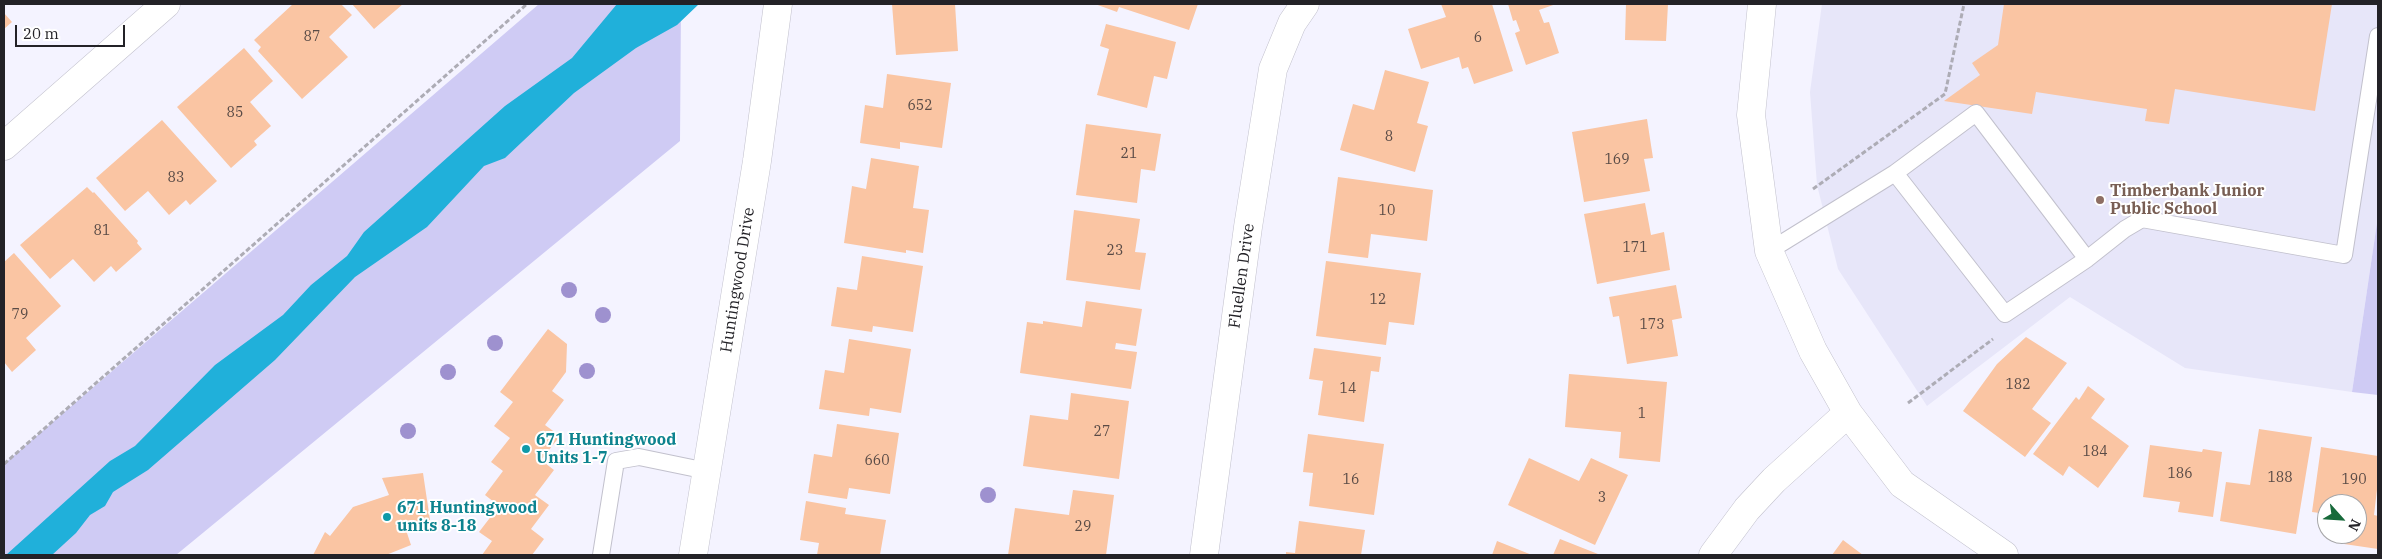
<!DOCTYPE html>
<html>
<head>
<meta charset="utf-8">
<style>
  body { margin:0 }
  #map { position:relative; width:2382px; height:559px; overflow:hidden; background:#f4f3ff; font-family:"IBM Plex Serif",serif }
  canvas { display:block }
  .frame { position:absolute; inset:0; border:5px solid #232227; pointer-events:none }
  .north { position:absolute; left:2317px; top:494px; width:50px; height:50px; box-sizing:border-box; background:#fff; border:1px solid #a7a7a9; border-radius:50%; rotate:116deg; font-size:14px; font-weight:700; line-height:20px; text-align:center; color:#232227 }
  .north::after { content:''; display:block; margin:auto; width:18px; height:22px; background:#186a3b; clip-path:polygon(50% 0,100% 100%,50% 72%,0 100%) }
  .scale { position:absolute; left:15px; top:25px; width:110px; height:22px; box-sizing:border-box; border:2px solid #232227; border-top:0; padding-left:6px; font-size:15px; line-height:18px; white-space:nowrap; color:#232227; -webkit-text-stroke:4px #fff; paint-order:stroke }
</style>
</head>
<body>
<div id="map">
<canvas width="2382" height="559"></canvas>
<div class="frame"></div>
<div class="north">N</div>
<div class="scale">20 m</div>
</div>
<script>
const context = document.querySelector('canvas').getContext('2d');
context.lineJoin = 'round';
function paint(path, color) { context.fillStyle = color; context.fill(path, 'evenodd'); }
const shape = rows => new Path2D(rows.map(r => 'M' + r).join(''));
function stroke(path, color, width, dash) { context.strokeStyle = color; context.lineWidth = width; context.lineCap = dash ? 'butt' : 'round'; context.setLineDash(dash || []); context.stroke(path); }
function label(font, color, halo, rows, align = 'center') {
  context.font = font + ' "IBM Plex Serif",serif'; context.lineWidth = 4; context.setLineDash([]); context.textBaseline = 'middle'; context.strokeStyle = halo; context.fillStyle = color; for (const [text, x, y, turn = 0] of rows) {
    context.save(); context.translate(x, y); context.rotate((+turn || 0) * Math.PI / 180); context.textAlign = isNaN(turn) ? turn : align; if (halo) context.strokeText(text, 0, 0); context.fillText(text, 0, 0); context.restore();
  }
}
const built = shape([
  [1822,4,2378,4,2378,216,2352,392,2185,368,2070,297,1927,406,1838,269,1817,185,1810,92]
]);
const green = shape([
  [539,4,681,4,680,141,176,555,4,555,4,464],
  [2378,216,2378,395,2352,392]
]);
const water = shape([
  [617,4,699,4,677,25,636,48,574,93,505,158,484,166,427,227,355,277,275,360,148,470,113,492,105,506,90,515,76,533,52,555,6,555,110,461,135,446,215,365,283,315,311,285,347,256,364,232,505,106,572,58]
]);
const building = shape([
  [293,4,341,4,352,15,329,37,348,57,302,99,258,51,261,47,254,40],
  [352,4,403,4,374,29],
  [892,4,955,4,958,51,896,55],
  [1095,4,1198,4,1189,30,1119,7,1117,12],
  [1441,4,1492,4,1513,71,1474,84,1468,67,1462,69,1459,57,1421,69,1408,29,1446,17],
  [1508,4,1556,4,1539,10,1544,23,1549,22,1559,53,1526,65,1515,33,1520,31,1516,20,1513,21],
  [1626,4,1668,4,1666,41,1625,40],
  [2004,4,2332,4,2315,111,2175,89,2169,124,2145,121,2147,109,2036,92,2032,114,1944,101,1980,75,1972,63,1998,45],
  [4,13,12,22,4,29],
  [1106,24,1176,42,1167,79,1154,76,1147,108,1097,95,1109,49,1100,46],
  [244,48,273,81,250,102,271,126,254,141,257,145,231,168,177,107],
  [1385,70,1429,82,1417,123,1428,126,1415,172,1340,150,1353,104,1374,110],
  [887,74,951,83,942,148,900,142,900,149,860,143,865,105,883,108],
  [1647,119,1653,158,1644,159,1650,191,1584,202,1572,132],
  [162,120,217,181,190,205,186,200,169,215,148,191,125,211,96,178],
  [1086,124,1161,134,1155,171,1141,169,1137,203,1076,195],
  [871,158,919,166,913,208,929,210,923,253,906,250,906,253,844,243,852,186,866,189],
  [1338,177,1433,190,1427,241,1371,234,1368,258,1328,253],
  [87,187,93,193,94,192,138,241,137,243,142,249,116,272,111,266,94,282,73,259,50,279,20,245],
  [1645,203,1651,235,1664,232,1670,270,1597,284,1584,214],
  [1074,210,1140,219,1135,252,1146,253,1140,290,1066,280],
  [14,253,61,306,26,338,36,350,12,372,4,362,4,262],
  [862,256,923,266,913,332,873,326,872,332,831,326,837,287,857,290],
  [1326,261,1421,273,1414,325,1389,322,1386,345,1316,336],
  [1676,285,1682,318,1672,320,1678,356,1627,364,1619,316,1613,317,1609,297],
  [1086,301,1142,309,1136,346,1116,343,1115,349,1137,352,1131,389,1020,373,1027,322,1043,324,1043,321,1082,327],
  [548,329,567,344,566,372,552,391,564,400,545,425,560,436,541,460,554,470,535,495,549,505,531,529,544,539,532,555,482,555,492,541,479,532,499,506,485,495,503,471,491,462,510,438,494,426,513,402,500,392],
  [2026,337,2067,363,2032,409,2051,423,2025,457,1963,411,1997,364],
  [849,339,911,349,901,413,870,408,869,416,819,409,825,370,844,373],
  [1314,348,1381,357,1379,372,1371,371,1364,422,1318,415,1323,381,1309,379],
  [1569,374,1667,382,1660,462,1619,458,1621,432,1565,427],
  [2088,386,2105,399,2091,418,2129,446,2098,488,2069,466,2063,476,2033,454,2076,397,2079,400],
  [1071,393,1129,401,1119,479,1023,466,1030,415,1068,420],
  [837,424,899,433,890,494,849,488,847,499,808,493,814,454,832,457],
  [2259,429,2312,437,2296,534,2220,521,2226,482,2250,485],
  [1308,434,1384,444,1374,515,1309,506,1313,473,1303,472],
  [2150,445,2202,452,2203,449,2222,452,2213,517,2178,512,2180,502,2143,497],
  [2321,447,2378,456,2378,481,2374,515,2378,516,2378,549,2344,544,2346,534,2357,534,2357,504,2327,504,2327,514,2312,512],
  [1529,458,1579,481,1591,458,1628,475,1595,545,1508,505],
  [423,473,431,527,406,530,411,545,386,555,313,555,325,532,330,536,353,507,389,495,382,478],
  [1073,490,1114,495,1106,555,1008,555,1015,508,1069,515],
  [806,501,846,508,845,514,886,520,880,555,817,555,819,543,800,540],
  [1299,521,1365,530,1361,555,1286,555,1286,552,1295,553],
  [1560,539,1598,554,1598,555,1553,555],
  [1843,540,1863,555,1832,555],
  [1497,541,1532,555,1492,555]
]);
const path = shape([
  [1813,189,1945,94,1964,4],
  [1908,403,1993,339],
  [4,464,527,4]
]);
const service = shape([
  [1895,173,1976,113,2087,259],
  [1769,251,1895,173,2005,314,2087,259,2125,229,2142,219,2344,255,2378,36],
  [601,555,616,461,639,457,707,471]
]);
const minor = shape([
  [1762,4,1751,115,1769,251,1813,351,1848,413,1902,484,2004,555],
  [4,146,166,4],
  [1204,555,1248,227,1273,69,1292,23,1305,4],
  [1713,555,1747,509,1774,480,1848,413]
]);
const tertiary = shape([
  [693,555,757,161,778,4]
]);
const trees = [
  [569,290],
  [603,315],
  [495,343],
  [587,371],
  [448,372],
  [408,431],
  [988,495]
];
const markers = [
  [2100,200,5,"#8d6e63"],
  [526,449,5,"#0f9aa8"],
  [387,517,5,"#0f9aa8"]
];
const numberNames = [
  ["87",312,37],
  ["6",1478,38],
  ["652",920,106],
  ["85",235,113],
  ["8",1389,137],
  ["21",1129,154],
  ["169",1617,160],
  ["83",176,178],
  ["10",1387,211],
  ["81",102,231],
  ["171",1635,248],
  ["23",1115,251],
  ["12",1378,300],
  ["79",20,315],
  ["173",1652,325],
  ["182",2018,385],
  ["14",1348,389],
  ["1",1642,414],
  ["27",1102,432],
  ["184",2095,452],
  ["660",877,461],
  ["186",2180,474],
  ["188",2280,478],
  ["16",1351,480],
  ["190",2354,480],
  ["3",1602,498],
  ["29",1083,527]
];
const educationNames = [
  ["Timberbank Junior",2110,191],
  ["Public School",2110,209]
];
const streetNames = [
  ["Fluellen Drive",1242,276,-82],
  ["Huntingwood Drive",738,280,-81]
];
const cultureNames = [
  ["671 Huntingwood",536,440],
  ["Units 1-7",536,458],
  ["671 Huntingwood",397,508],
  ["units 8-18",397,526]
];
paint(built, '#e7e6f9');
paint(green, '#cfcbf4');
paint(water, '#20b0da');
paint(building, '#fac5a3');
stroke(service, '#c2c1cd', 18);
stroke(minor, '#c2c1cd', 29);
stroke(tertiary, '#c2c1cd', 29);
stroke(path, '#adacb5', 3, [5, 2.5]);
stroke(service, '#fff', 16);
stroke(minor, '#fff', 28);
stroke(tertiary, '#fff', 28);
context.fillStyle = '#9e91cf';
for (const [x, y] of trees) { context.beginPath(); context.arc(x, y, 8, 0, 2 * Math.PI); context.fill(); }
for (const [x, y, r, color] of markers) { const dot = new Path2D(); dot.arc(x, y, r, 0, 2 * Math.PI); context.fillStyle = color; context.fill(dot); stroke(dot, '#fff', 2); }
label('14px', '#594b46', null, numberNames);
label('bold 16px', '#785e54', '#fff', educationNames, 'left');
label('16px', '#232227', '#fff', streetNames);
label('bold 16px', '#0d838f', '#fff', cultureNames, 'left');
</script>
</body>
</html>
